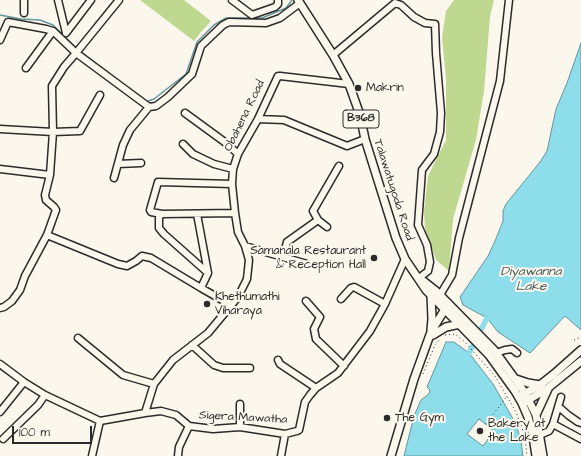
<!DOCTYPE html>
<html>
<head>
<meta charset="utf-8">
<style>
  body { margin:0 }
  #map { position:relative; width:581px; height:456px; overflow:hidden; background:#fbf7ec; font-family:"Architects Daughter",sans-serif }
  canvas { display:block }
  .scale { position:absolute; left:12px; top:426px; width:80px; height:18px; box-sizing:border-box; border:2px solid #2b2b2b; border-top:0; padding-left:5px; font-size:12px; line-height:14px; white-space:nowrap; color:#2b2b2b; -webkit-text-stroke:3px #fbf7ec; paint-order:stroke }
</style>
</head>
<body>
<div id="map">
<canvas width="581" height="456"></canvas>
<div class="scale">100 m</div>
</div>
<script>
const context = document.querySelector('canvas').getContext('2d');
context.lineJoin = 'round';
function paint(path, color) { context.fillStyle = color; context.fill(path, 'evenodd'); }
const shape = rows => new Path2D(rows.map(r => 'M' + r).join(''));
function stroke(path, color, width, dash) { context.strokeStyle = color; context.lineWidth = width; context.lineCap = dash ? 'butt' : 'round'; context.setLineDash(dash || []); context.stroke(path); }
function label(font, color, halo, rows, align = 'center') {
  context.font = font + ' "Architects Daughter",sans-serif'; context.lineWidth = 4; context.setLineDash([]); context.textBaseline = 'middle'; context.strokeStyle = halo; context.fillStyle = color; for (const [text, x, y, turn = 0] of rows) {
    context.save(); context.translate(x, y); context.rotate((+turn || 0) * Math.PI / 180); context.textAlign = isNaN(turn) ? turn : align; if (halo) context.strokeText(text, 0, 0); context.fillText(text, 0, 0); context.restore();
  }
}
const green = shape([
  [140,0,184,0,211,21,200,33,194,41],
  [454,0,494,0,490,17,484,91,476,140,453,219,449,271,436,260,425,228,424,212,428,176,446,140,446,79,442,37,446,11]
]);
const water = shape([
  [581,43,581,330,565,316,530,353,498,332,487,318,463,305,460,297,488,256,495,241,503,221,503,211,506,204,540,162,547,151,556,109,567,83,581,43],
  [446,342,454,342,469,353,493,384,516,424,521,441,523,456,404,456,414,416,421,400,429,394,430,390,427,387,446,342],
  [479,419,494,431,483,446,467,434,479,419]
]);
const stream = shape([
  [0,15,21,19,40,20,53,25,77,49],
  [80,51,109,73],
  [145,102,154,99,186,74,197,42,214,25,226,18,262,18,286,8,292,0]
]);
const canal = shape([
  [469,353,487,318]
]);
const path = shape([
  [445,335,455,334,464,341,495,376,516,412,525,436,527,456],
  [574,340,581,337],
  [423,374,435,345,440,339],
  [486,424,507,396]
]);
const minor = shape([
  [24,0,24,13],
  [58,0,66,33],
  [232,0,252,15,275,7,278,4,278,0],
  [66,33,91,0],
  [0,40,8,22,46,29,53,31,76,53,149,107],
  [333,55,395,3,401,5,414,17,425,23,435,24,436,53,441,113,440,132,434,154,422,170,418,225,427,245,430,262,428,271,419,278],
  [26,68,53,31],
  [185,113,226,143,238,154],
  [258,119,284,120,347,146,365,139],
  [0,129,53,132,80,131,100,95],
  [183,144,193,154,214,164,233,169],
  [118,164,141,163],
  [0,169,50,175],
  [114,178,123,145,130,130,149,107,156,106,168,97,192,74,201,46,223,25,229,22,266,23,280,18,300,3],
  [162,214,151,212,150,210,158,182,232,184],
  [197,214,208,273,201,288],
  [327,227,318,220,313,211,339,166],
  [47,235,118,264,127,266,136,261,142,256,151,258,201,288,231,305],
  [245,246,307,264],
  [283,257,287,242,318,220],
  [208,273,164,234,159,228,159,217,162,214,235,213],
  [440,295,452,275,459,238,500,81,509,0],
  [341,299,351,288,354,287,385,304],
  [306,301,320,317,314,329,316,339,344,366],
  [0,308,4,307,12,301,20,290,25,276,47,235,56,210,54,207,46,200,45,195,50,175,53,132,52,86,64,67,76,53,119,0],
  [78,338,123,375,154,384],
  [192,345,214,365,223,368,250,368],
  [496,353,505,350,512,349,517,353],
  [278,360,280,364,316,388],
  [0,364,24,382,45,395,100,421,145,413,161,411,176,415,189,426,213,429,240,427,285,434,297,431,299,430,305,402,310,395,316,388,338,373,370,331,385,304,405,259],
  [240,404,240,427],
  [559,407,568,415,578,422,581,423],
  [0,412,24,382],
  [145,413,154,384,173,360,208,333,238,297,247,279,249,260,245,246,238,232,235,213,232,184,233,169,238,154,258,119,278,76,280,76,349,84],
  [553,424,581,439],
  [540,435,549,431,553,424,561,397],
  [3,439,38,405,45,395],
  [92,456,100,421],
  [178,456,179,447,189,426],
  [281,456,285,434]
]);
const major = shape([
  [298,0,333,55,349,84,360,115,365,139,396,238,405,259,426,290,489,355,515,391,522,403,528,417,533,436,536,456],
  [422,280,436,291,494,350,515,379,525,393,536,415,543,456],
  [431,295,432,319,431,330],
  [433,335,446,327,460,324],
  [516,379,528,383,540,385],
  [522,395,540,385,554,374,581,350],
  [525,402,548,388,581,361],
  [536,415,548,389],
  [391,456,414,379,431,332,445,309,448,306]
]);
const markers = [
  [358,88,4,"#2b2b2b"],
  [374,258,4,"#2b2b2b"],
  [207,304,4,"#2b2b2b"],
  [387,418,4,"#2b2b2b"],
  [480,431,4,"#2b2b2b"]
];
const shields = [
  [361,119,36]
];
const shieldNames = [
  ["B368",361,119]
];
const poiNames = [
  ["Makrin",366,88],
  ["Samanala Restaurant",366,251,"right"],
  ["& Reception Hall",366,265,"right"],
  ["Khethumathi",215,297],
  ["Viharaya",215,311],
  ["The Gym",395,418],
  ["Bakery at",488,424],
  ["the Lake",488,438]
];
const streetNames = [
  ["Obahena Road",245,116,-64],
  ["Talawatugoda Road",393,190,72],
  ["Sigera Mawatha",243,418,3]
];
const waterNames = [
  ["Diyawanna",531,272],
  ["Lake",531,287]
];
paint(green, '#bed890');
paint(water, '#8eddeb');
stroke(water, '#66969e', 1);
stroke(stream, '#66969e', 1.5);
stroke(canal, '#8eddeb', 5.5);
stroke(minor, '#2b2b2b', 9);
stroke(major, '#2b2b2b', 10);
stroke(path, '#2b2b2b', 1, [1, 3]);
stroke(minor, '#fbf7ec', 6);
stroke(major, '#fbf7ec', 7);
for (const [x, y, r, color] of markers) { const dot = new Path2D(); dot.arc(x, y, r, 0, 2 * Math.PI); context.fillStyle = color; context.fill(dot); stroke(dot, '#fbf7ec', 1.5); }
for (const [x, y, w] of shields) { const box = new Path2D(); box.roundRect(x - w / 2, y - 9, w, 18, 3); context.fillStyle = '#fbf7ec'; context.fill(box); stroke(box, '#2b2b2b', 1); }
label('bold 11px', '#2b2b2b', null, shieldNames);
label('12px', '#2b2b2b', '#fbf7ec', poiNames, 'left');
label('12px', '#2b2b2b', '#fbf7ec', streetNames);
label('italic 13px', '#44585b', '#fbf7ec', waterNames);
</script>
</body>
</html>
